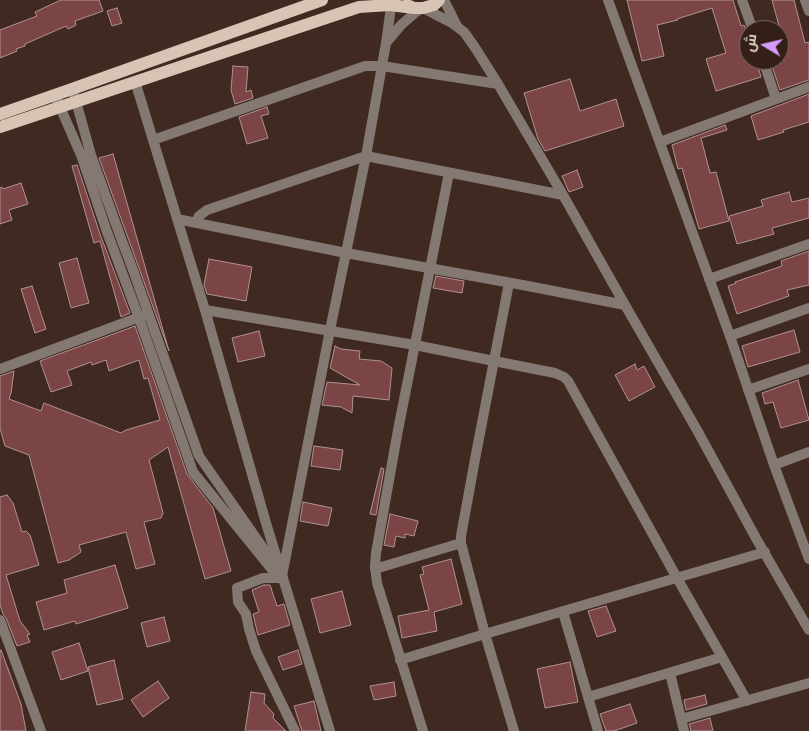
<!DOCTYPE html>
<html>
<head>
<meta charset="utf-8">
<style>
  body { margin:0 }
  #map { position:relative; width:809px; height:731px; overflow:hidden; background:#3f2920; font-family:Lato,Cairo,sans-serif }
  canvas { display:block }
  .north { position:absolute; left:739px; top:20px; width:50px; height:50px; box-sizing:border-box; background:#341f17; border:1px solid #7a6861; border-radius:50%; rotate:279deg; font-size:14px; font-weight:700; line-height:20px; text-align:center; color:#e3d5cf }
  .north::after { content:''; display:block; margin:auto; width:18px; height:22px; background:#d69bfa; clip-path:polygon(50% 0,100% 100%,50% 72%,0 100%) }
</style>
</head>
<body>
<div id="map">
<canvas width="809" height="731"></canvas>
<div class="north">ش</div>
</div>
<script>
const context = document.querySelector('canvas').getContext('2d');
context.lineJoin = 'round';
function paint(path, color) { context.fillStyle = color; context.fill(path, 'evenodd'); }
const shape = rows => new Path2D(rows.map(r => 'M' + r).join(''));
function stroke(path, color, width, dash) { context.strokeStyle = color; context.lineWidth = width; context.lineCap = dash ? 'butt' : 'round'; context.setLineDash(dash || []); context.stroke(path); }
const building = shape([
  [61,0,99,0,103,11,75,21,76,25,68,29,66,26,25,44,25,46,16,49,17,51,0,58,0,30,37,16,35,12,61,0],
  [627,0,733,0,741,26,744,25,749,36,749,60,756,60,761,77,716,91,706,59,726,53,712,8,677,19,678,20,657,25,664,56,642,61,627,0],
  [772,0,794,0,805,43,809,42,809,80,780,90,770,60,779,60,779,34,781,33,772,0],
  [117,8,122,23,112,26,107,11,117,8],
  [233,66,248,67,246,92,251,90,253,98,235,104,231,90,233,66],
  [570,79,580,111,616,99,624,126,545,151,538,139,524,93,570,79],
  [809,94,809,122,783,130,784,132,758,140,751,116,809,94],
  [267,107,269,114,261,116,268,138,247,144,239,117,267,107],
  [725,125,727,130,701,138,710,173,716,172,729,221,699,229,682,168,678,169,672,145,725,125],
  [113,154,169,351,99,158,113,154],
  [77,165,100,234,130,313,121,317,100,241,94,243,72,166,77,165],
  [577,170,583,187,569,192,562,176,577,170],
  [21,183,28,204,9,210,12,220,0,224,0,188,2,187,3,189,21,183],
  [789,192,792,202,809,198,809,218,772,228,774,234,737,244,729,216,763,206,761,200,789,192],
  [809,251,809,285,787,290,789,296,737,314,728,286,736,283,735,282,782,266,781,261,809,251],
  [77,258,89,303,71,308,59,263,77,258],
  [209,259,252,267,246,301,207,294,204,285,209,259],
  [436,276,464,281,462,293,433,288,436,276],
  [32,286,46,329,35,333,21,289,32,286],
  [135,326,187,474,213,508,231,571,205,579,168,447,149,460,163,513,161,518,144,522,155,564,136,569,126,532,79,545,81,552,69,560,58,563,29,455,5,446,0,428,0,376,14,371,11,393,9,399,41,411,44,403,121,433,126,430,160,420,148,378,144,379,139,360,109,371,106,360,92,365,91,362,67,371,72,385,51,392,40,361,135,326],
  [794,330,800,352,748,367,742,346,794,330],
  [259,331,265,356,238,362,232,338,259,331],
  [335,346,341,349,360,351,359,359,381,361,392,368,389,400,353,396,352,413,341,407,322,405,327,382,360,385,330,368,335,346],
  [635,364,637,370,644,366,655,387,629,401,615,375,635,364],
  [798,380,809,420,781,428,773,402,765,404,762,393,798,380],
  [314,446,343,450,340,470,311,466,314,446],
  [381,468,384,469,376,515,370,514,381,468],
  [7,495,13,503,22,532,26,531,30,535,39,565,6,575,20,621,30,634,27,635,30,642,17,646,6,618,3,614,0,605,0,497,7,495],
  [303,502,332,508,328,526,300,521,303,502],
  [390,514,418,521,414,536,405,534,405,538,396,536,394,547,384,545,390,514],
  [451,559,462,604,434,612,437,631,402,638,398,616,429,610,420,575,424,574,422,567,451,559],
  [115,565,128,608,76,624,75,621,44,630,36,602,67,593,64,580,115,565],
  [264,585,270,585,277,606,284,604,290,625,258,635,253,614,259,612,252,590,264,585],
  [342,591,351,625,320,633,311,599,342,591],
  [606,606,616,631,597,637,588,611,606,606],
  [164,617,170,641,147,647,141,623,164,617],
  [79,643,88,671,61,680,52,652,79,643],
  [1,650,21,704,26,731,0,731,0,651,1,650],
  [298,650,302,664,283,670,278,657,298,650],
  [114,660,123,699,97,705,88,667,114,660],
  [570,662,578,702,545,708,537,669,570,662],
  [158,681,169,698,143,717,131,700,158,681],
  [394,682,396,696,374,700,370,686,394,682],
  [251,692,265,694,264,703,274,714,273,718,286,731,245,731,251,692],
  [705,695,707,704,686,710,684,700,705,695],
  [314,701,321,731,302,731,294,706,314,701],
  [630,704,637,723,614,731,606,731,600,714,630,704],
  [710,718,713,731,691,731,689,724,710,718]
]);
const minor = shape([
  [444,0,457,26],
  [608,0,730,336,774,465,809,559],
  [742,0,753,30],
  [805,0,809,11],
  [423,8,452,23,464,32,474,46,498,84],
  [386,43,401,25,416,12,421,9],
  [763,60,776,99],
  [135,81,205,310,266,523,330,731],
  [74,94,91,155,122,241,133,270,199,456,275,565],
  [57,100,81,155,107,232,139,318,193,472,270,567,274,572,282,576,330,330,366,156,386,43,392,0],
  [153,140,365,66,382,66,498,84,563,195,625,305],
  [660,142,809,87],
  [177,219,346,253,528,286,625,305,697,430,757,540,809,630],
  [196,222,199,216,207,210,366,156,563,195],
  [709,279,809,244],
  [509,283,476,454,461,536,461,543,485,634,514,731],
  [205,310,415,345,494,361,555,373,564,377,568,381,677,578,747,701],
  [730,336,809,308],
  [0,369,145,315],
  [748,390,809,369],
  [774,465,809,452],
  [375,569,461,543],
  [283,577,279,578,263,578,237,588,238,602,246,614,249,629,256,651,295,731],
  [563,612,598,731],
  [0,620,41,731],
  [400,660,485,634,765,552],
  [670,673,684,731],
  [588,697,722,657],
  [681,719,809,683],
  [423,731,377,583,375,566,376,553,398,430,449,173]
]);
const primary = shape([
  [407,5,414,8,423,8,434,5,439,0],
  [0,114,72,89,322,0],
  [0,127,359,7,390,5,414,8]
]);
paint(building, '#7c4545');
stroke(building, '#b09291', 1);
stroke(minor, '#837972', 10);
stroke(primary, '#d7c4b4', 12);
</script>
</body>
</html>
